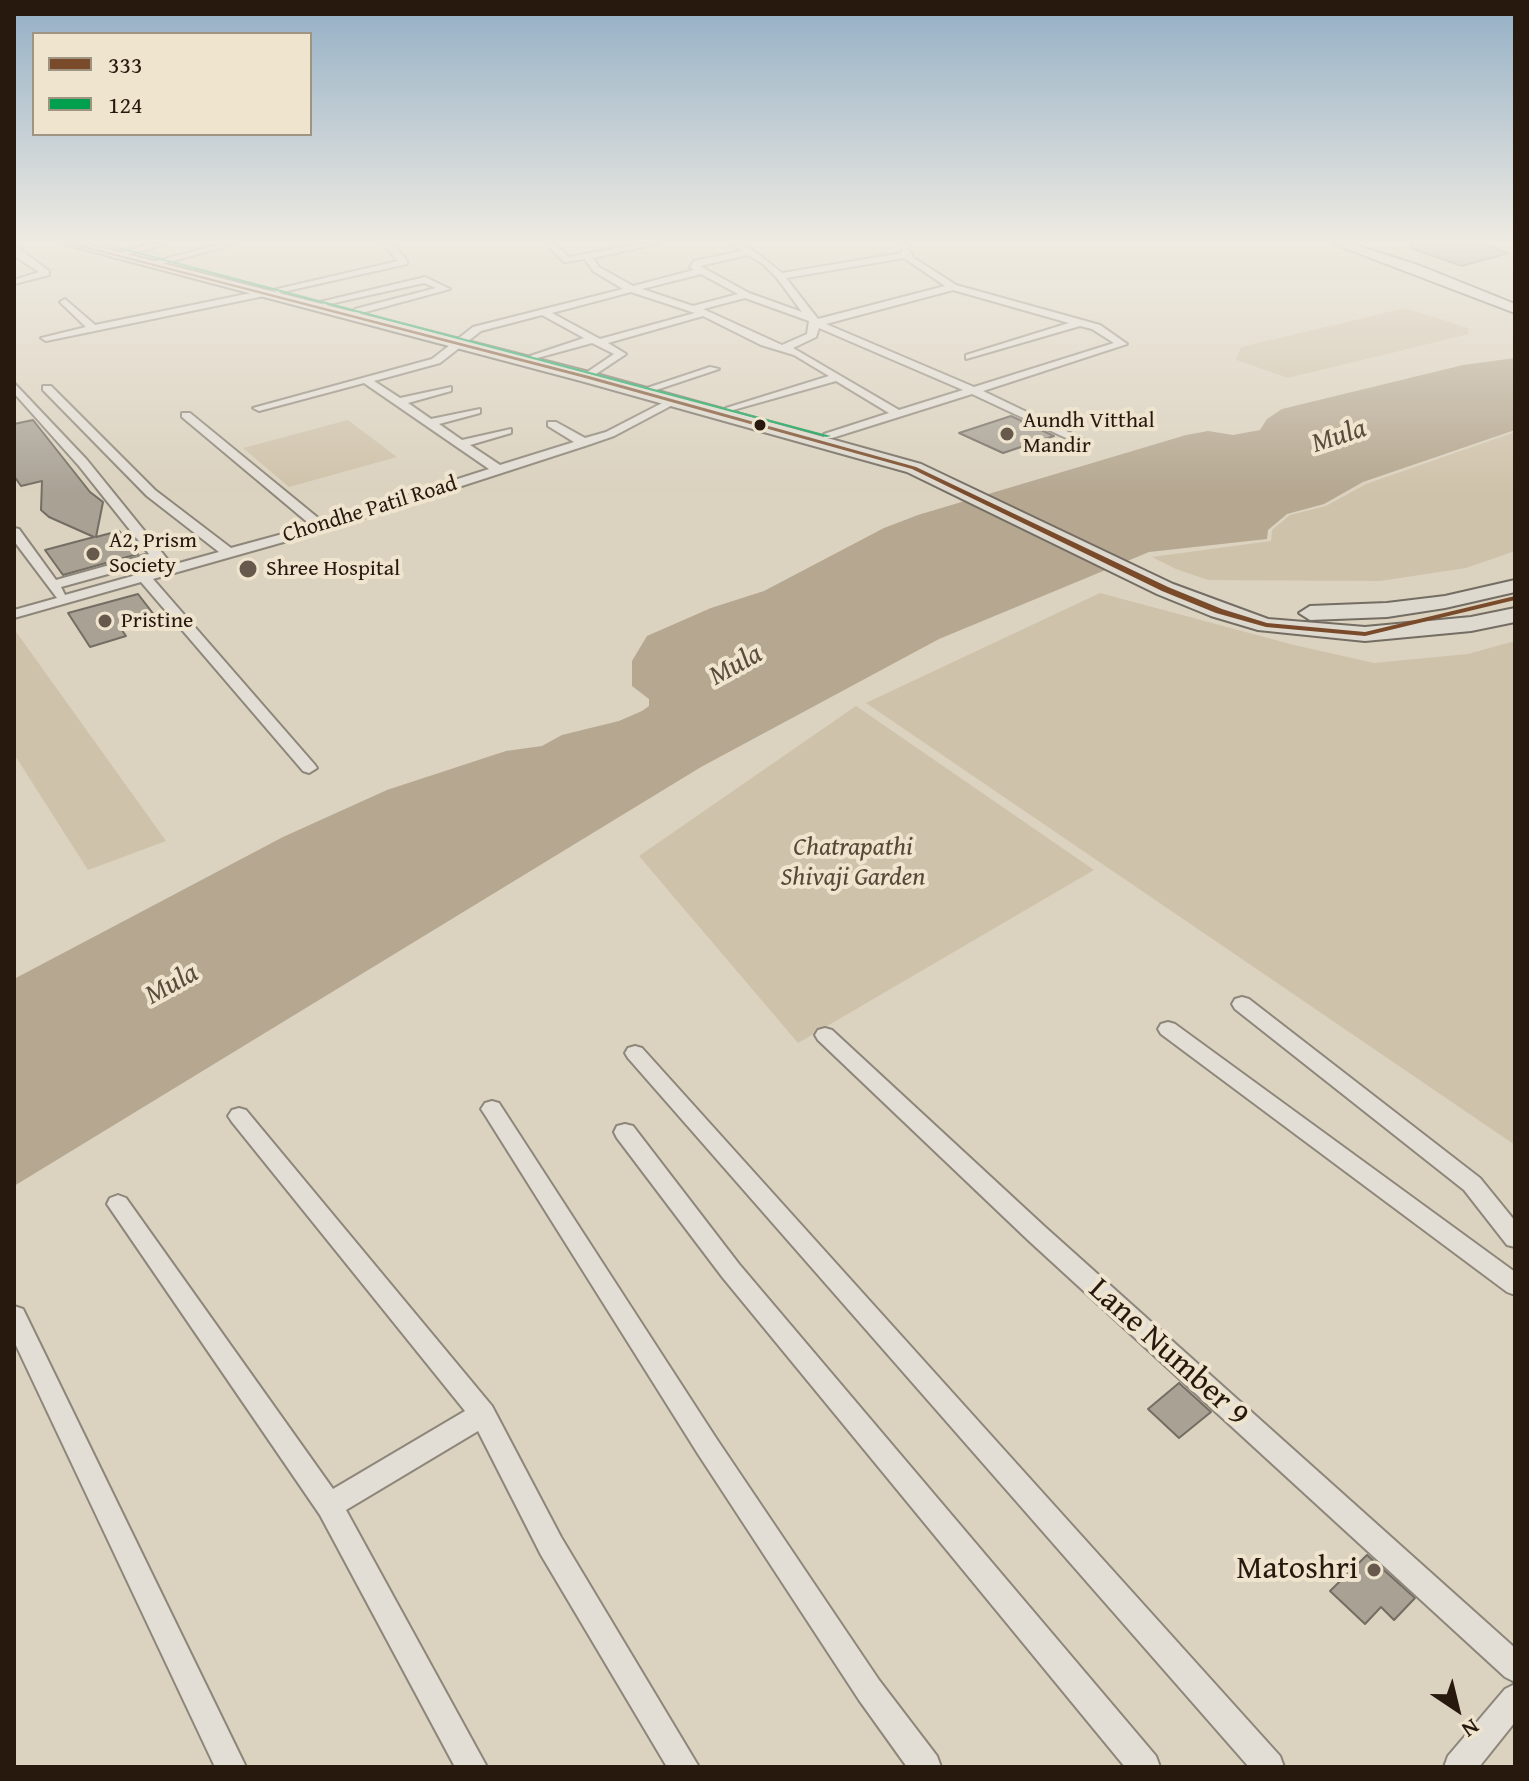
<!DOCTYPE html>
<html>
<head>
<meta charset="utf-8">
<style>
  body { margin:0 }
  #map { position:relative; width:1529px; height:1781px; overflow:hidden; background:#dbd2bf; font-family:"Gentium Book Plus",serif }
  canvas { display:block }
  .frame { position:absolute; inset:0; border:16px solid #28190f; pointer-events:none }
  .legend { position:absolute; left:32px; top:32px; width:280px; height:104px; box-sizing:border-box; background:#efe4ce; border:2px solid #9f9382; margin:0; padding:10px 14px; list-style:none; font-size:24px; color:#28190f }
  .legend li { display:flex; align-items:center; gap:16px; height:40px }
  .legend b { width:40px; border:2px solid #9f9382 }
  .north { position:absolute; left:1417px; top:1669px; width:80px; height:80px; -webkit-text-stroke:6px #efe4ce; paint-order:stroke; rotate:145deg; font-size:22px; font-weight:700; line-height:32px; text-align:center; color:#28190f }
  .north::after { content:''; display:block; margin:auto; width:28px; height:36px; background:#28190f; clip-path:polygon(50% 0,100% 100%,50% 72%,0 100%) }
</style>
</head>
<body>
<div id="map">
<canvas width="1529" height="1781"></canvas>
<div class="frame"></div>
<ul class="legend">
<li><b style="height:10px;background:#7a4b2a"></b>333</li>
<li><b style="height:10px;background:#029f4e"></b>124</li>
</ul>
<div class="north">N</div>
</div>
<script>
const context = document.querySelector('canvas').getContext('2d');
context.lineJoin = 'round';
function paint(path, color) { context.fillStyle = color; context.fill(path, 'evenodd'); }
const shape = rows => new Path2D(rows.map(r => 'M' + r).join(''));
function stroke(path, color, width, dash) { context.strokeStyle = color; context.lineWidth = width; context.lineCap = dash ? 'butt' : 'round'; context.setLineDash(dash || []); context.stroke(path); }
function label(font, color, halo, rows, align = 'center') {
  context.font = font + ' "Gentium Book Plus",serif'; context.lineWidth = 8; context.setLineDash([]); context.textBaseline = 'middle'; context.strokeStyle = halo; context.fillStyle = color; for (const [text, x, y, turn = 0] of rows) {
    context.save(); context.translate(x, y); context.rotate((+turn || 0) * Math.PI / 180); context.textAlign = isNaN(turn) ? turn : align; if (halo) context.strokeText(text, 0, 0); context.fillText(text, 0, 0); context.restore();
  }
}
const green = shape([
  [1406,308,1468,328,1469,334,1288,378,1236,360,1241,347],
  [348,420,397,457,289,487,243,448],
  [1515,432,1515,551,1466,568,1380,581,1208,580,1176,569,1152,557,1271,541,1272,530,1290,515,1326,506,1366,484],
  [1100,593,1294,645,1374,663,1468,654,1515,641,1515,1145,866,703],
  [14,629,166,841,88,870,14,754],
  [856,706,1094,870,798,1043,639,856]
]);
const water = shape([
  [1515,358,1515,430,1363,482,1324,504,1287,514,1268,530,1267,539,1149,552,939,639,701,767,14,1186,14,979,283,837,387,790,506,751,542,746,562,735,619,721,642,711,649,706,649,699,632,686,632,661,647,636,711,608,764,591,884,528,918,515,1186,435,1208,431,1233,435,1260,430,1267,419,1282,409,1463,365]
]);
const building = shape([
  [1411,244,1487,244,1508,253,1462,266,1410,248,1411,244],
  [1011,416,1054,436,1003,453,959,433,1011,416],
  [33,420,90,492,103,502,96,537,119,531,138,554,63,575,45,550,94,537,49,517,41,510,42,481,21,486,14,476,14,424,33,420],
  [138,594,155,616,119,626,126,636,90,647,68,613,138,594],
  [1179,1383,1211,1412,1179,1438,1148,1409,1179,1383],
  [1367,1555,1415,1598,1394,1620,1381,1607,1365,1624,1330,1591,1367,1555]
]);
const minor = shape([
  [151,244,166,244,115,258,111,255,151,244],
  [221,244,232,245,150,267,145,264,221,244],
  [383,244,392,244,407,260,407,264,278,293,273,290,398,261,383,244],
  [546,244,555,244,569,257,638,244,657,244,593,258,599,267,633,286,694,270,690,267,694,261,741,251,731,244,741,244,753,250,782,273,902,253,902,244,910,244,908,249,914,258,956,285,1100,325,1127,344,983,391,1085,440,1087,442,1081,445,972,394,832,438,824,438,824,434,889,413,836,381,726,412,726,408,829,376,794,355,761,345,703,316,608,343,626,354,587,380,582,377,583,375,614,354,592,343,530,360,530,356,584,338,542,315,481,331,440,363,374,381,400,398,451,387,451,391,408,403,431,419,480,409,480,413,439,424,462,440,511,429,511,433,470,445,500,465,574,442,548,426,548,422,556,422,585,438,606,432,670,399,680,401,614,436,588,445,326,530,153,579,315,765,317,768,309,773,303,771,141,582,14,618,14,610,57,598,14,541,14,528,19,529,56,580,149,554,79,466,14,393,14,383,87,460,172,565,219,552,147,496,43,390,43,386,51,386,155,490,231,548,312,526,182,417,182,413,190,413,323,522,489,469,364,383,259,411,253,408,432,359,473,327,623,289,593,271,585,259,564,262,546,244],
  [748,255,763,264,777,278,802,312,749,293,700,266,748,255],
  [904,258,945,286,818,319,786,278,904,258],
  [701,274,738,294,693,306,642,289,701,274],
  [953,290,1069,323,966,355,966,359,1080,326,1092,329,1114,343,974,387,826,324,953,290],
  [631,292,695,313,600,339,552,313,631,292],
  [745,298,809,321,807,334,782,345,703,309,745,298],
  [819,328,963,390,899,410,793,348,816,337,819,328],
  [155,561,161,568,65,595,61,587,155,561],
  [14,245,49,271,49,275,14,284,14,280,39,272,16,257,14,245],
  [425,277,450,289,358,314,353,311,355,309,436,288,424,283,325,305,320,302,425,277],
  [261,291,266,294,264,296,46,341,41,338,86,327,62,304,60,302,65,299,95,325,261,291],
  [710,367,719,369,653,391,644,389,710,367],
  [1242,997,1249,999,1480,1178,1515,1221,1515,1247,1507,1245,1464,1190,1235,1009,1232,1004,1235,999,1242,997],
  [1168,1022,1175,1024,1515,1272,1515,1295,1507,1292,1161,1034,1158,1029,1161,1024,1168,1022],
  [825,1028,832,1030,1044,1226,1515,1648,1515,1682,1505,1677,1028,1240,818,1040,815,1035,818,1030,825,1028],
  [635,1046,642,1048,1280,1756,1284,1767,1249,1767,628,1058,625,1053,628,1048,635,1046],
  [492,1101,499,1103,716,1438,879,1680,937,1756,941,1767,907,1767,859,1700,698,1454,485,1115,481,1109,485,1103,492,1101],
  [239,1108,246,1110,492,1406,561,1537,699,1767,667,1767,541,1555,478,1431,346,1510,487,1767,455,1767,320,1515,107,1204,110,1198,118,1195,126,1198,333,1489,465,1411,232,1122,228,1116,232,1110,239,1108],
  [625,1124,633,1126,739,1264,1156,1756,1160,1767,1125,1767,723,1278,617,1138,614,1132,617,1126,625,1124],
  [14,1306,23,1309,246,1767,215,1767,14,1341,14,1306],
  [1515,1684,1515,1722,1479,1767,1444,1767,1448,1756,1505,1689,1515,1684]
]);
const secondary = shape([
  [1334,244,1352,244,1418,265,1515,304,1515,313,1334,244]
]);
const primary = shape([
  [64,244,87,244,593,373,921,464,1173,584,1268,619,1365,627,1471,617,1515,608,1515,622,1471,631,1365,641,1258,630,1211,616,1157,594,907,472,581,381,64,244],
  [1515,580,1515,592,1445,608,1387,617,1310,620,1299,613,1310,606,1387,603,1445,596,1515,580]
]);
const bus1 = shape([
  [69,244,77,244,589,376,916,467,1168,587,1222,609,1267,623,1365,632,1515,596,1515,600,1365,636,1266,627,1216,613,1162,591,912,469,585,378,69,244]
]);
const bus2 = shape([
  [100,244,108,244,831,436,826,437,100,244]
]);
const markers = [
  [760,425,7,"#28190f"],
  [1007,434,8,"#675a4d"],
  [93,554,8,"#675a4d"],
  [248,569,10,"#675a4d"],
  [105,621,8,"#675a4d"],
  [1374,1570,8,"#675a4d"]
];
const farPoinames = [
  ["Aundh Vitthal",1023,421],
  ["Mandir",1023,446],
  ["A2, Prism",109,541],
  ["Society",109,566],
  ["Shree Hospital",266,569],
  ["Pristine",121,621]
];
const farStreetnames = [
  ["Chondhe Patil Road",370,510,-17]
];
const parkNames = [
  ["Chatrapathi",853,848],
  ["Shivaji Garden",853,878]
];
const waterNames = [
  ["Mula",1339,437,-18],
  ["Mula",736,666,-29],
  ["Mula",172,985,-29]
];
const nearStreetnames = [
  ["Lane Number 9",1168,1353,42]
];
const nearPoinames = [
  ["Matoshri",1358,1570]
];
paint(green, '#cfc2aa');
paint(water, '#b5a790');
paint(building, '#a8a194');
stroke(building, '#746d63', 2);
stroke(minor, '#8d867a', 4);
stroke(secondary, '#746d63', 4);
stroke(primary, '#746d63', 4);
paint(minor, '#e3ded5');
paint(secondary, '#e3ded5');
paint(primary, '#ded9ce');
paint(bus1, '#7a4b2a');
paint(bus2, '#029f4e');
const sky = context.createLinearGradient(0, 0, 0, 493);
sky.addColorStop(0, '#93afc5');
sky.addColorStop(0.49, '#efebe2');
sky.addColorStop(1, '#efebe200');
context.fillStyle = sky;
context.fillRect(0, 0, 1529, 493);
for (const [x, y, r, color] of markers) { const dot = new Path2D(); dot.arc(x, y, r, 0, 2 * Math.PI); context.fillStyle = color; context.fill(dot); stroke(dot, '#efe4ce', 3); }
label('22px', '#28190f', '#efe4ce', farPoinames, 'left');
label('22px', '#28190f', '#efe4ce', farStreetnames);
label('italic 26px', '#574838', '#efe4ce', parkNames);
label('italic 28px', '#5a4b3b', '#efe4ce', waterNames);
label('32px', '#28190f', '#efe4ce', nearStreetnames);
label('32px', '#28190f', '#efe4ce', nearPoinames, 'right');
</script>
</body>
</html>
